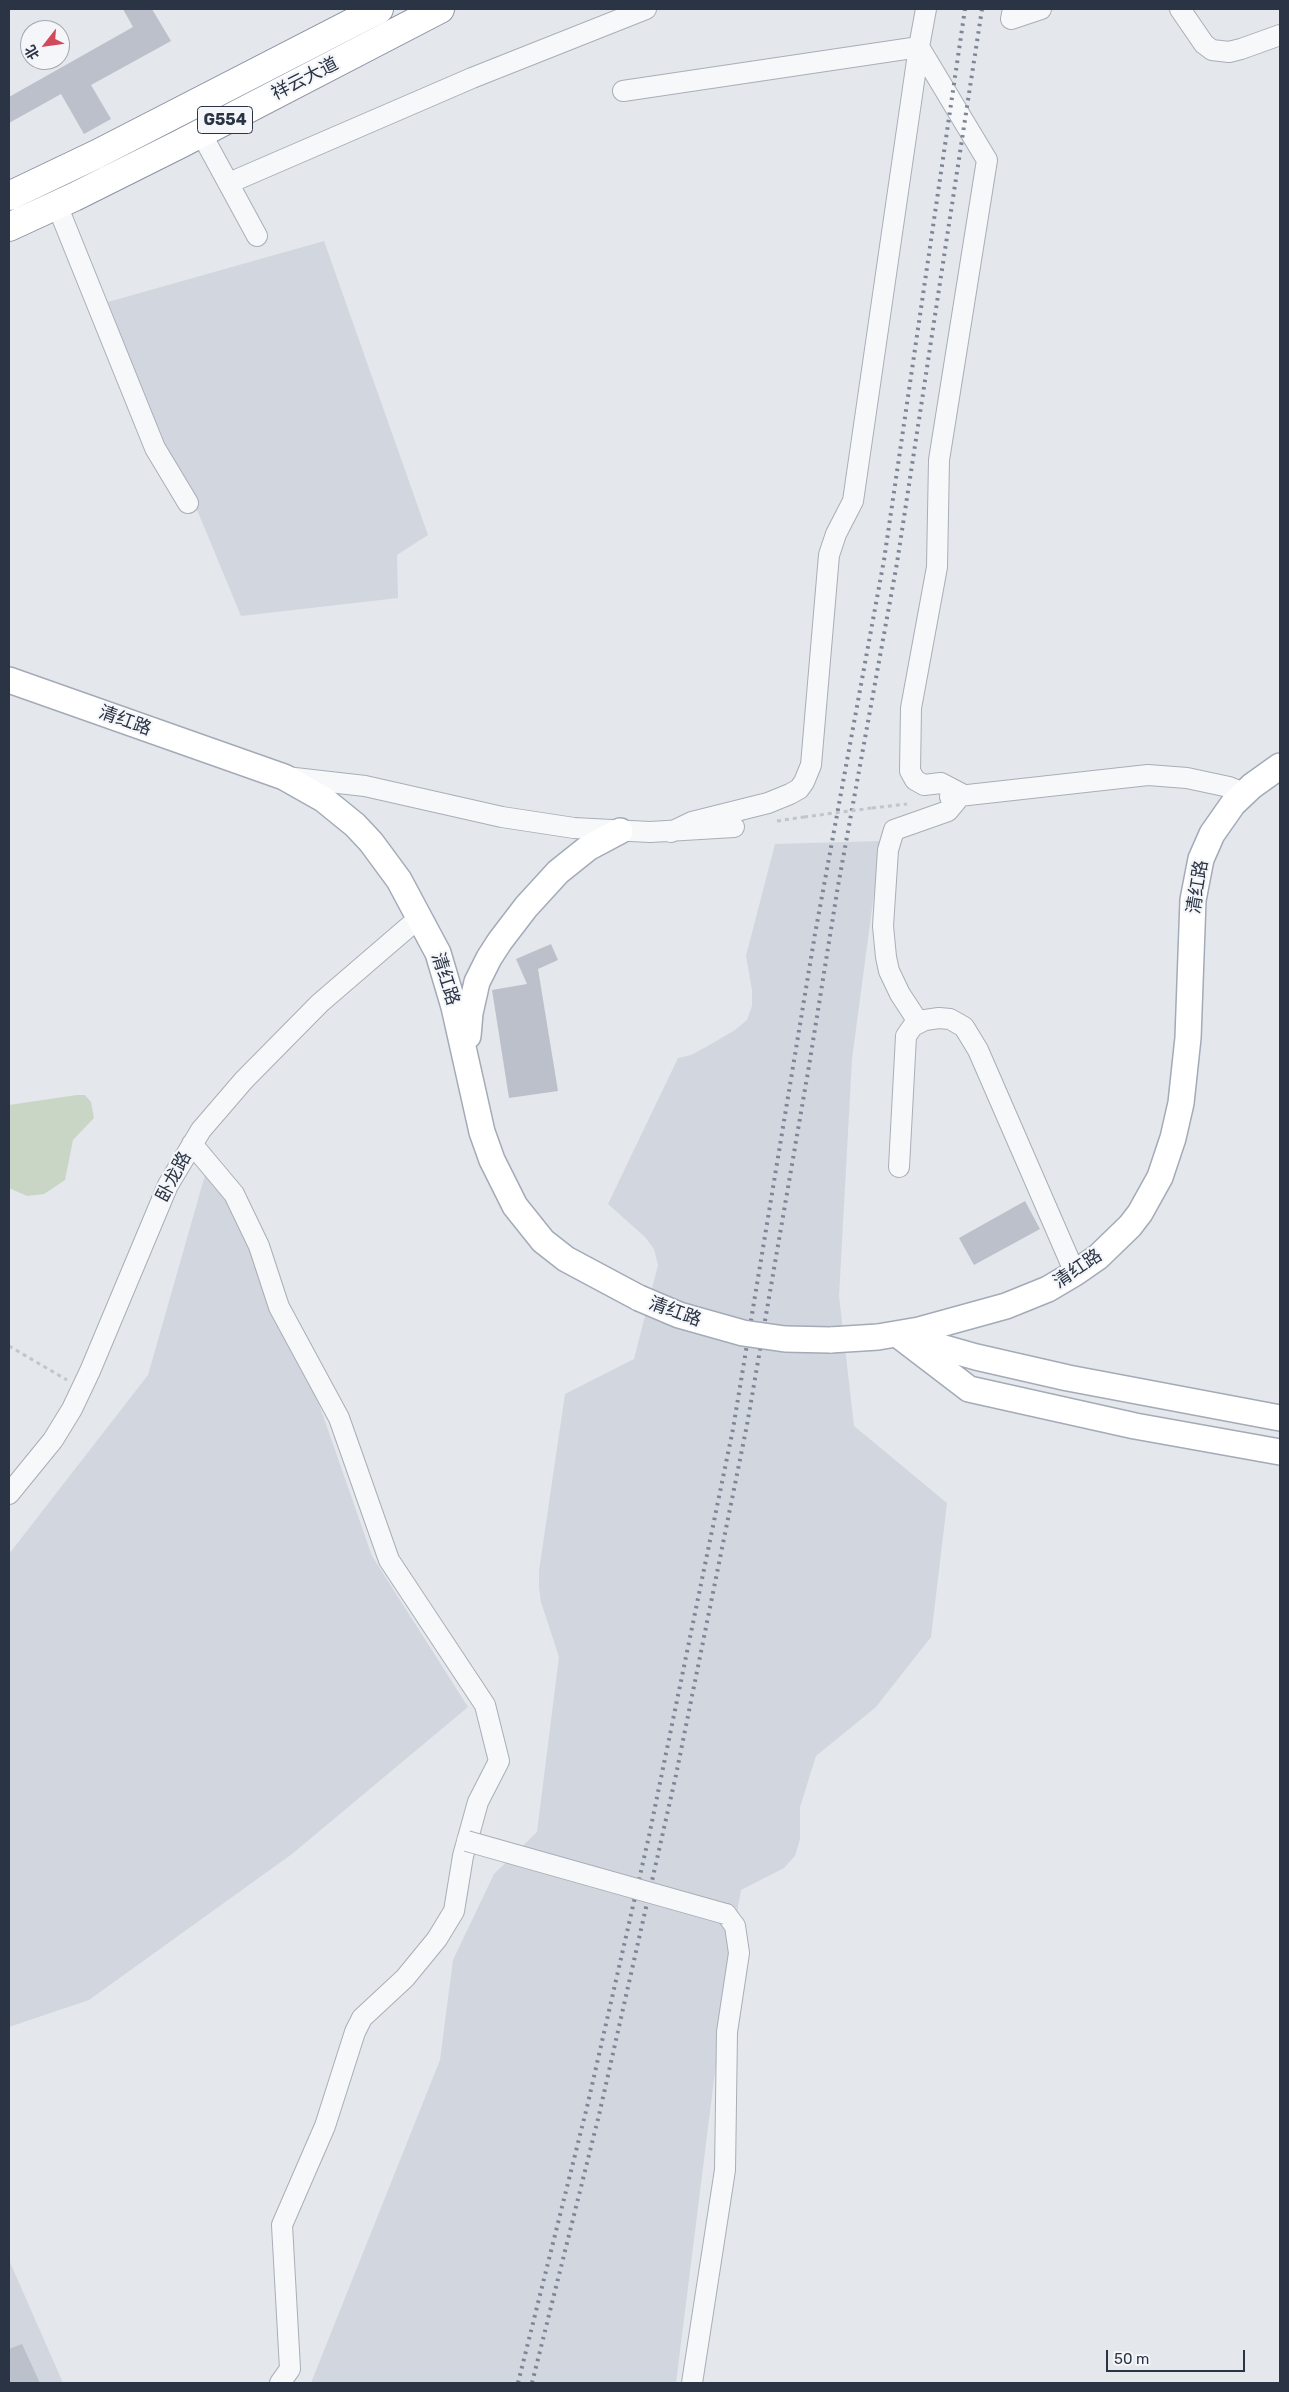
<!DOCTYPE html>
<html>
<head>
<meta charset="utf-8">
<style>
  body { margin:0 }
  #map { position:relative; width:1289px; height:2392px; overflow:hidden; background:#e4e7ec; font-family:Rubik,"Noto Sans SC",sans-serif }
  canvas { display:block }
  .frame { position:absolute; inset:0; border:10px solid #2b3445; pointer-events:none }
  .north { position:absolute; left:20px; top:20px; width:50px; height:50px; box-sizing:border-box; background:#f4f6f9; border:1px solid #a4a8b1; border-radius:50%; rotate:240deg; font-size:14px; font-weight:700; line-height:20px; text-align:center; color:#2b3445 }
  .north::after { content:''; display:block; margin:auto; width:18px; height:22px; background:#d1495b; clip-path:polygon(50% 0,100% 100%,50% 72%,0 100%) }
  .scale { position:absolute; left:1106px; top:2350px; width:139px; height:22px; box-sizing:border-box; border:2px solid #2b3445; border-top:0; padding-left:6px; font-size:15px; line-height:18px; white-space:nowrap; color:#2b3445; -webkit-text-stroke:4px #f4f6f9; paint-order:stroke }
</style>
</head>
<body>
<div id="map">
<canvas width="1289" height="2392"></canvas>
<div class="frame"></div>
<div class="north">北</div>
<div class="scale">50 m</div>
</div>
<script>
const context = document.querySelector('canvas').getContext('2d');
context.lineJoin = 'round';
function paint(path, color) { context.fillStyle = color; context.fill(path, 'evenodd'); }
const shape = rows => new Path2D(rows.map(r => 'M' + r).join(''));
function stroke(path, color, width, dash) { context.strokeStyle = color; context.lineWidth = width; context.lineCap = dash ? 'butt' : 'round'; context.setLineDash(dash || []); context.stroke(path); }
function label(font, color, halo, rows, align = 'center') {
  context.font = font + ' Rubik,"Noto Sans SC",sans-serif'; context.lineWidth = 4.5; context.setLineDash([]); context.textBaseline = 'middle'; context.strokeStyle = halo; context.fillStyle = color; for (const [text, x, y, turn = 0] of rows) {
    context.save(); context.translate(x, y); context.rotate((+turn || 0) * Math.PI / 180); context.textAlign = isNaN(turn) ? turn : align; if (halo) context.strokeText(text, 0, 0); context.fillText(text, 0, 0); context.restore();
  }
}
const built = shape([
  [324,241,428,535,397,555,398,598,241,616,188,488,164,447,108,302],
  [881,841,852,1059,839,1296,854,1426,947,1503,931,1637,876,1707,816,1756,800,1807,800,1839,795,1856,784,1868,741,1890,730,1952,676,2383,311,2383,440,2060,453,1960,494,1874,537,1832,559,1657,541,1602,539,1588,539,1571,565,1394,634,1359,658,1265,654,1249,645,1237,608,1204,678,1058,691,1055,706,1047,735,1030,747,1020,752,1006,752,990,746,956,775,844],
  [207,1168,252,1212,372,1556,468,1707,292,1854,89,2000,9,2027,9,1554,148,1375],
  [9,2260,63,2383,9,2383]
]);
const green = shape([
  [77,1095,85,1095,91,1102,94,1118,73,1140,65,1180,44,1194,27,1196,9,1188,9,1105]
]);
const building = shape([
  [123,9,152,9,171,41,91,85,111,119,84,134,61,94,9,123,9,97,133,27],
  [551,944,558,960,538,969,558,1091,509,1098,492,990,527,984,516,959],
  [1025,1201,1040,1229,974,1265,959,1238],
  [22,2344,40,2383,9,2383,9,2349]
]);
const path = shape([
  [872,808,907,804],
  [777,821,804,817],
  [9,1346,67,1380]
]);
const minor = shape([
  [1013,9,1011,19,1041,9],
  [1180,9,1204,44,1212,50,1229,52,1241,49,1280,35],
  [623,91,919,47,987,160,939,460,937,567,911,708,910,771,915,780,924,785,941,783,962,794,948,811,894,830,888,850,883,926,886,957,889,971,900,994,919,1023],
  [201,133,257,236],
  [229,183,472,78,646,9],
  [57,205,155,448,188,503],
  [286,777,365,786,502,817,574,828,650,832,734,827],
  [950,797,1148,775,1187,778,1229,787,1244,793],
  [671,832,692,822,768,803,790,794,799,789,804,782,811,765,829,555,836,534,853,501,919,47,926,9],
  [192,1144,234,1194,259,1246,279,1307,339,1418,389,1560,485,1705,499,1761,478,1802,463,1856,454,1911,437,1939,405,1978,362,2018,355,2032,325,2126,282,2225,290,2369,280,2383],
  [899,1167,906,1036,913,1026,925,1020,939,1018,950,1019,964,1027,978,1050,1075,1273],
  [9,1494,53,1440,72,1409,90,1371,168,1185,201,1130,244,1080,320,1003,420,917],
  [692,2383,725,2170,727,2032,739,1953,735,1926,726,1914]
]);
const major = shape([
  [9,680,284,777,323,799,355,825,371,842,399,880,438,953,454,1007,482,1132,492,1160,515,1206,543,1241,566,1259,639,1298],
  [468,1036,470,1013,477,982,489,958,500,941,526,907,558,872,588,848,620,831],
  [897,1334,969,1389,1135,1426,1280,1452],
  [909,1338,976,1357,1068,1378,1280,1418],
  [830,1340,878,1337,919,1330,1006,1306,1048,1289,1075,1273,1098,1257,1130,1226,1140,1213,1160,1177,1173,1138,1181,1103,1188,1038,1193,900,1201,859,1212,834,1233,804,1252,786,1280,766]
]);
const highway = shape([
  [9,196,97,154,379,9],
  [9,227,74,197,180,144,440,9]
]);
const rail = shape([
  [518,2383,587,2107,649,1836,733,1429,815,934,884,560,965,9],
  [532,2383,599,2115,676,1775,747,1425,809,1066,838,886,897,563,982,9]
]);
const pathBridge = shape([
  [804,817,872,808]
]);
const minorBridge = shape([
  [467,1841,726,1914]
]);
const majorBridge = shape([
  [639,1298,679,1315,743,1333,785,1339,830,1340]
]);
const shields = [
  [225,120,55]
];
const shieldNames = [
  ["G554",225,120]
];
const streetNames = [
  ["祥云大道",305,79,-27],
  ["清红路",125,721,20],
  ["清红路",1198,887,-81],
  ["清红路",445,979,72],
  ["卧龙路",174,1177,-62],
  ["清红路",1078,1269,-34],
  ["清红路",675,1312,20]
];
paint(built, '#d2d6de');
paint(green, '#c9d6c5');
paint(building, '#bbc0ca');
stroke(minor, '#a9aeb7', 22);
stroke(major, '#a3abb8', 28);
stroke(highway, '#8b94a3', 30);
stroke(path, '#c2c5cb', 3, [4, 4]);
stroke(minor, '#f7f8fa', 20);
stroke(major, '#fff', 25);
stroke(highway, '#fff', 28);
stroke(rail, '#7d8696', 4, [2.5, 5]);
stroke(minorBridge, '#a9aeb7', 22, []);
stroke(majorBridge, '#a3abb8', 28, []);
stroke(pathBridge, '#c2c5cb', 3, [4, 4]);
stroke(minorBridge, '#f7f8fa', 20);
stroke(majorBridge, '#fff', 25);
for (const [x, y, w] of shields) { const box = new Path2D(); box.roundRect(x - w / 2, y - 13.5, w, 27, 4); context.fillStyle = '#f4f6f9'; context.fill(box); stroke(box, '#2b3445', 1); }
label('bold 16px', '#2b3445', null, shieldNames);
label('18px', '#2b3445', '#f4f6f9', streetNames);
</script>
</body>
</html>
